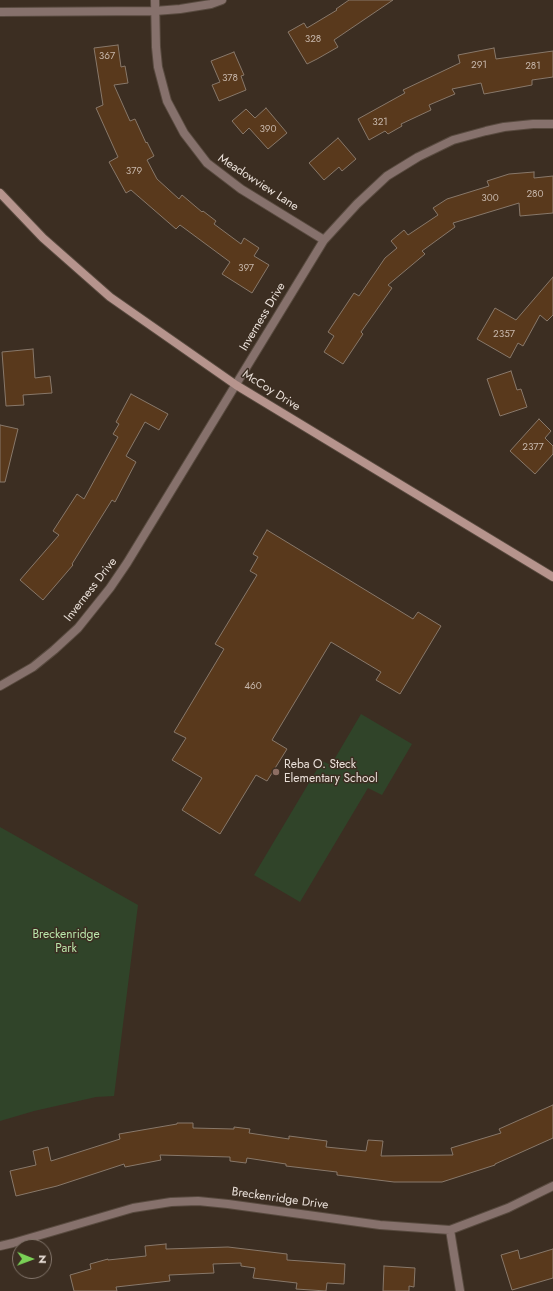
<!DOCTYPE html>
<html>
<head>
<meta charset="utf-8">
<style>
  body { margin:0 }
  #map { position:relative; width:553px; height:1291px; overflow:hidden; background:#3c2e22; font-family:Jost,sans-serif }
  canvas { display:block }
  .north { position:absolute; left:12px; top:1239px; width:40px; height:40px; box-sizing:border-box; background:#3c2e22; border:1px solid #82756b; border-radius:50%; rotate:91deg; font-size:11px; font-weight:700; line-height:16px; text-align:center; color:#eae0d9 }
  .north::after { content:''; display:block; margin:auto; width:14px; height:18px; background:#7ad156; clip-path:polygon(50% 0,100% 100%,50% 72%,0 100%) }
</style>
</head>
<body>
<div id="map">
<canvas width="553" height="1291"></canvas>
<div class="north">N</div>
</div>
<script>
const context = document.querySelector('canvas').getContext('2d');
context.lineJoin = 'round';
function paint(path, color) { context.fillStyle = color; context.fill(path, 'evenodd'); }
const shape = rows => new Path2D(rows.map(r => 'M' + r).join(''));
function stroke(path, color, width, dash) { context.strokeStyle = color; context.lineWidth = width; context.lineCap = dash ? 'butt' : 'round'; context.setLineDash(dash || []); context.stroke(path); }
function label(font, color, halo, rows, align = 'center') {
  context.font = font + ' Jost,sans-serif'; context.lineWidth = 3; context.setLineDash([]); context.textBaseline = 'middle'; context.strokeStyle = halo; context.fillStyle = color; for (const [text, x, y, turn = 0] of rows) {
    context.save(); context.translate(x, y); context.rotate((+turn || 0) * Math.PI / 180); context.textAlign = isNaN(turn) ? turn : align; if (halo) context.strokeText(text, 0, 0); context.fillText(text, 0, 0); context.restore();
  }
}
const green = shape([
  [361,714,412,744,382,795,368,788,300,902,254,875,322,761,331,765],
  [0,827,138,905,114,1096,96,1097,34,1111,0,1121]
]);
const building = shape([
  [349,0,393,0,334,40,338,47,317,59,307,64,288,32,304,23,307,28,337,10,336,9,349,0],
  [118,45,121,67,125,66,128,83,114,85,130,121,135,119,146,143,147,142,154,156,147,160,157,179,179,199,182,195,202,212,203,211,216,221,214,224,241,244,244,238,259,248,254,256,269,265,252,293,222,274,230,262,180,225,176,229,131,190,126,193,109,162,118,157,96,108,103,105,94,48,118,45],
  [494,48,496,59,553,51,553,77,532,80,532,85,484,94,481,83,452,89,455,94,429,105,431,110,401,124,402,126,388,134,385,131,369,140,358,119,405,93,403,90,460,63,458,55,494,48],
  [234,52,244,75,241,76,246,90,219,101,212,85,220,82,211,61,234,52],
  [266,108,287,133,268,149,249,128,243,134,232,121,246,109,255,118,266,108],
  [338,138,356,159,342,171,339,167,324,180,309,163,338,138],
  [534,172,534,178,553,176,553,213,520,216,519,203,453,223,455,227,422,251,425,254,388,285,392,288,361,332,363,334,343,364,324,352,334,336,328,332,354,293,359,296,385,258,397,248,391,241,404,230,408,235,438,215,433,208,447,199,489,186,487,181,509,174,534,172],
  [553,277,553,315,547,321,540,315,523,346,518,343,510,358,477,339,495,308,516,320,553,277],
  [33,349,35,378,50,376,52,393,23,395,24,405,6,406,2,352,33,349],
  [511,371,517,390,521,389,527,407,500,416,487,379,511,371],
  [131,394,168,414,159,430,145,422,126,456,136,462,115,502,112,500,72,564,73,565,43,600,20,580,59,535,53,531,77,494,84,499,118,437,113,434,119,424,116,422,131,394],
  [539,419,551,431,545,438,553,446,553,454,535,474,510,451,539,419],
  [0,425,18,429,5,482,0,482,0,425],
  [267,530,413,619,418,612,441,626,400,694,376,680,381,672,331,642,272,740,287,749,267,781,256,775,220,834,182,810,202,778,172,760,186,738,174,732,224,649,215,644,257,575,250,571,258,557,253,554,267,530],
  [553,1105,553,1138,495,1164,495,1165,442,1182,394,1182,337,1175,337,1172,286,1166,286,1164,247,1158,246,1163,230,1161,230,1157,160,1155,161,1160,125,1167,124,1164,57,1186,16,1196,10,1171,36,1165,33,1151,48,1147,51,1161,120,1139,119,1134,177,1124,177,1123,193,1123,193,1128,234,1129,234,1127,250,1129,249,1133,289,1139,289,1136,327,1141,326,1147,366,1151,368,1140,383,1141,381,1156,453,1155,451,1148,501,1133,499,1129,553,1105],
  [166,1244,166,1249,228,1247,287,1254,287,1260,345,1264,344,1284,327,1283,326,1291,296,1289,297,1283,253,1278,255,1268,241,1266,241,1263,213,1264,214,1273,169,1275,170,1281,116,1287,117,1291,74,1291,70,1275,91,1269,90,1264,108,1259,108,1260,146,1256,145,1246,166,1244],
  [553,1249,553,1278,512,1290,501,1255,518,1250,520,1259,553,1249],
  [384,1266,415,1268,414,1287,409,1286,409,1291,383,1291,384,1266]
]);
const street = shape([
  [155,0,156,47,158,67,167,101,184,133,207,163,241,189,324,240],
  [0,12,155,11,180,9,211,4,222,0],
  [0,686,33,667,54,650,78,628,110,588,127,563,324,240,357,204,387,176,418,157,453,140,486,131,504,127,533,124,553,124],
  [450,1230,460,1291],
  [0,1246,13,1243,133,1208,171,1202,198,1201,228,1204,380,1225,450,1230,508,1208,553,1186]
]);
const secondary = shape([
  [0,193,43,238,110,297,236,385,553,577]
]);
const markers = [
  [276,772,4,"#8d6e63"]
];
const numberNames = [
  ["328",313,40],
  ["367",107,57],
  ["291",479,66],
  ["281",533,67],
  ["378",230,79],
  ["321",380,123],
  ["390",268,130],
  ["379",134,172],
  ["280",535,195],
  ["300",490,199],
  ["397",246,269],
  ["2357",504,335],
  ["2377",533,448],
  ["460",253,687]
];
const streetNames = [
  ["Meadowview Lane",258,183,33],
  ["Inverness Drive",263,317,-59],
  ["McCoy Drive",271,391,32],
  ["Inverness Drive",91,590,-52],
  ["Breckenridge Drive",280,1199,8]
];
const poiNames = [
  ["Reba O. Steck",284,765],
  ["Elementary School",284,779]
];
const parkNames = [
  ["Breckenridge",66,935],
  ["Park",66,949]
];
paint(green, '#304429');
paint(building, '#59391c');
stroke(building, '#88786a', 1);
stroke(street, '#584a3f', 10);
stroke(secondary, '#584a3f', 10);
stroke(street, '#86716c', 8);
stroke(secondary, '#b6948d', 8);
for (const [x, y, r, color] of markers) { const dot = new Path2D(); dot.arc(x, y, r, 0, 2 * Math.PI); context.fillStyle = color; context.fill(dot); stroke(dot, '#3c2e22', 1.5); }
label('10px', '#c6b6aa', null, numberNames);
label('12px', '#eae0d9', '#3c2e22', streetNames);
label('12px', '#eae0d9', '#3c2e22', poiNames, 'left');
label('12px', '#b9e5aa', '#3c2e22', parkNames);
</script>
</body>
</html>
